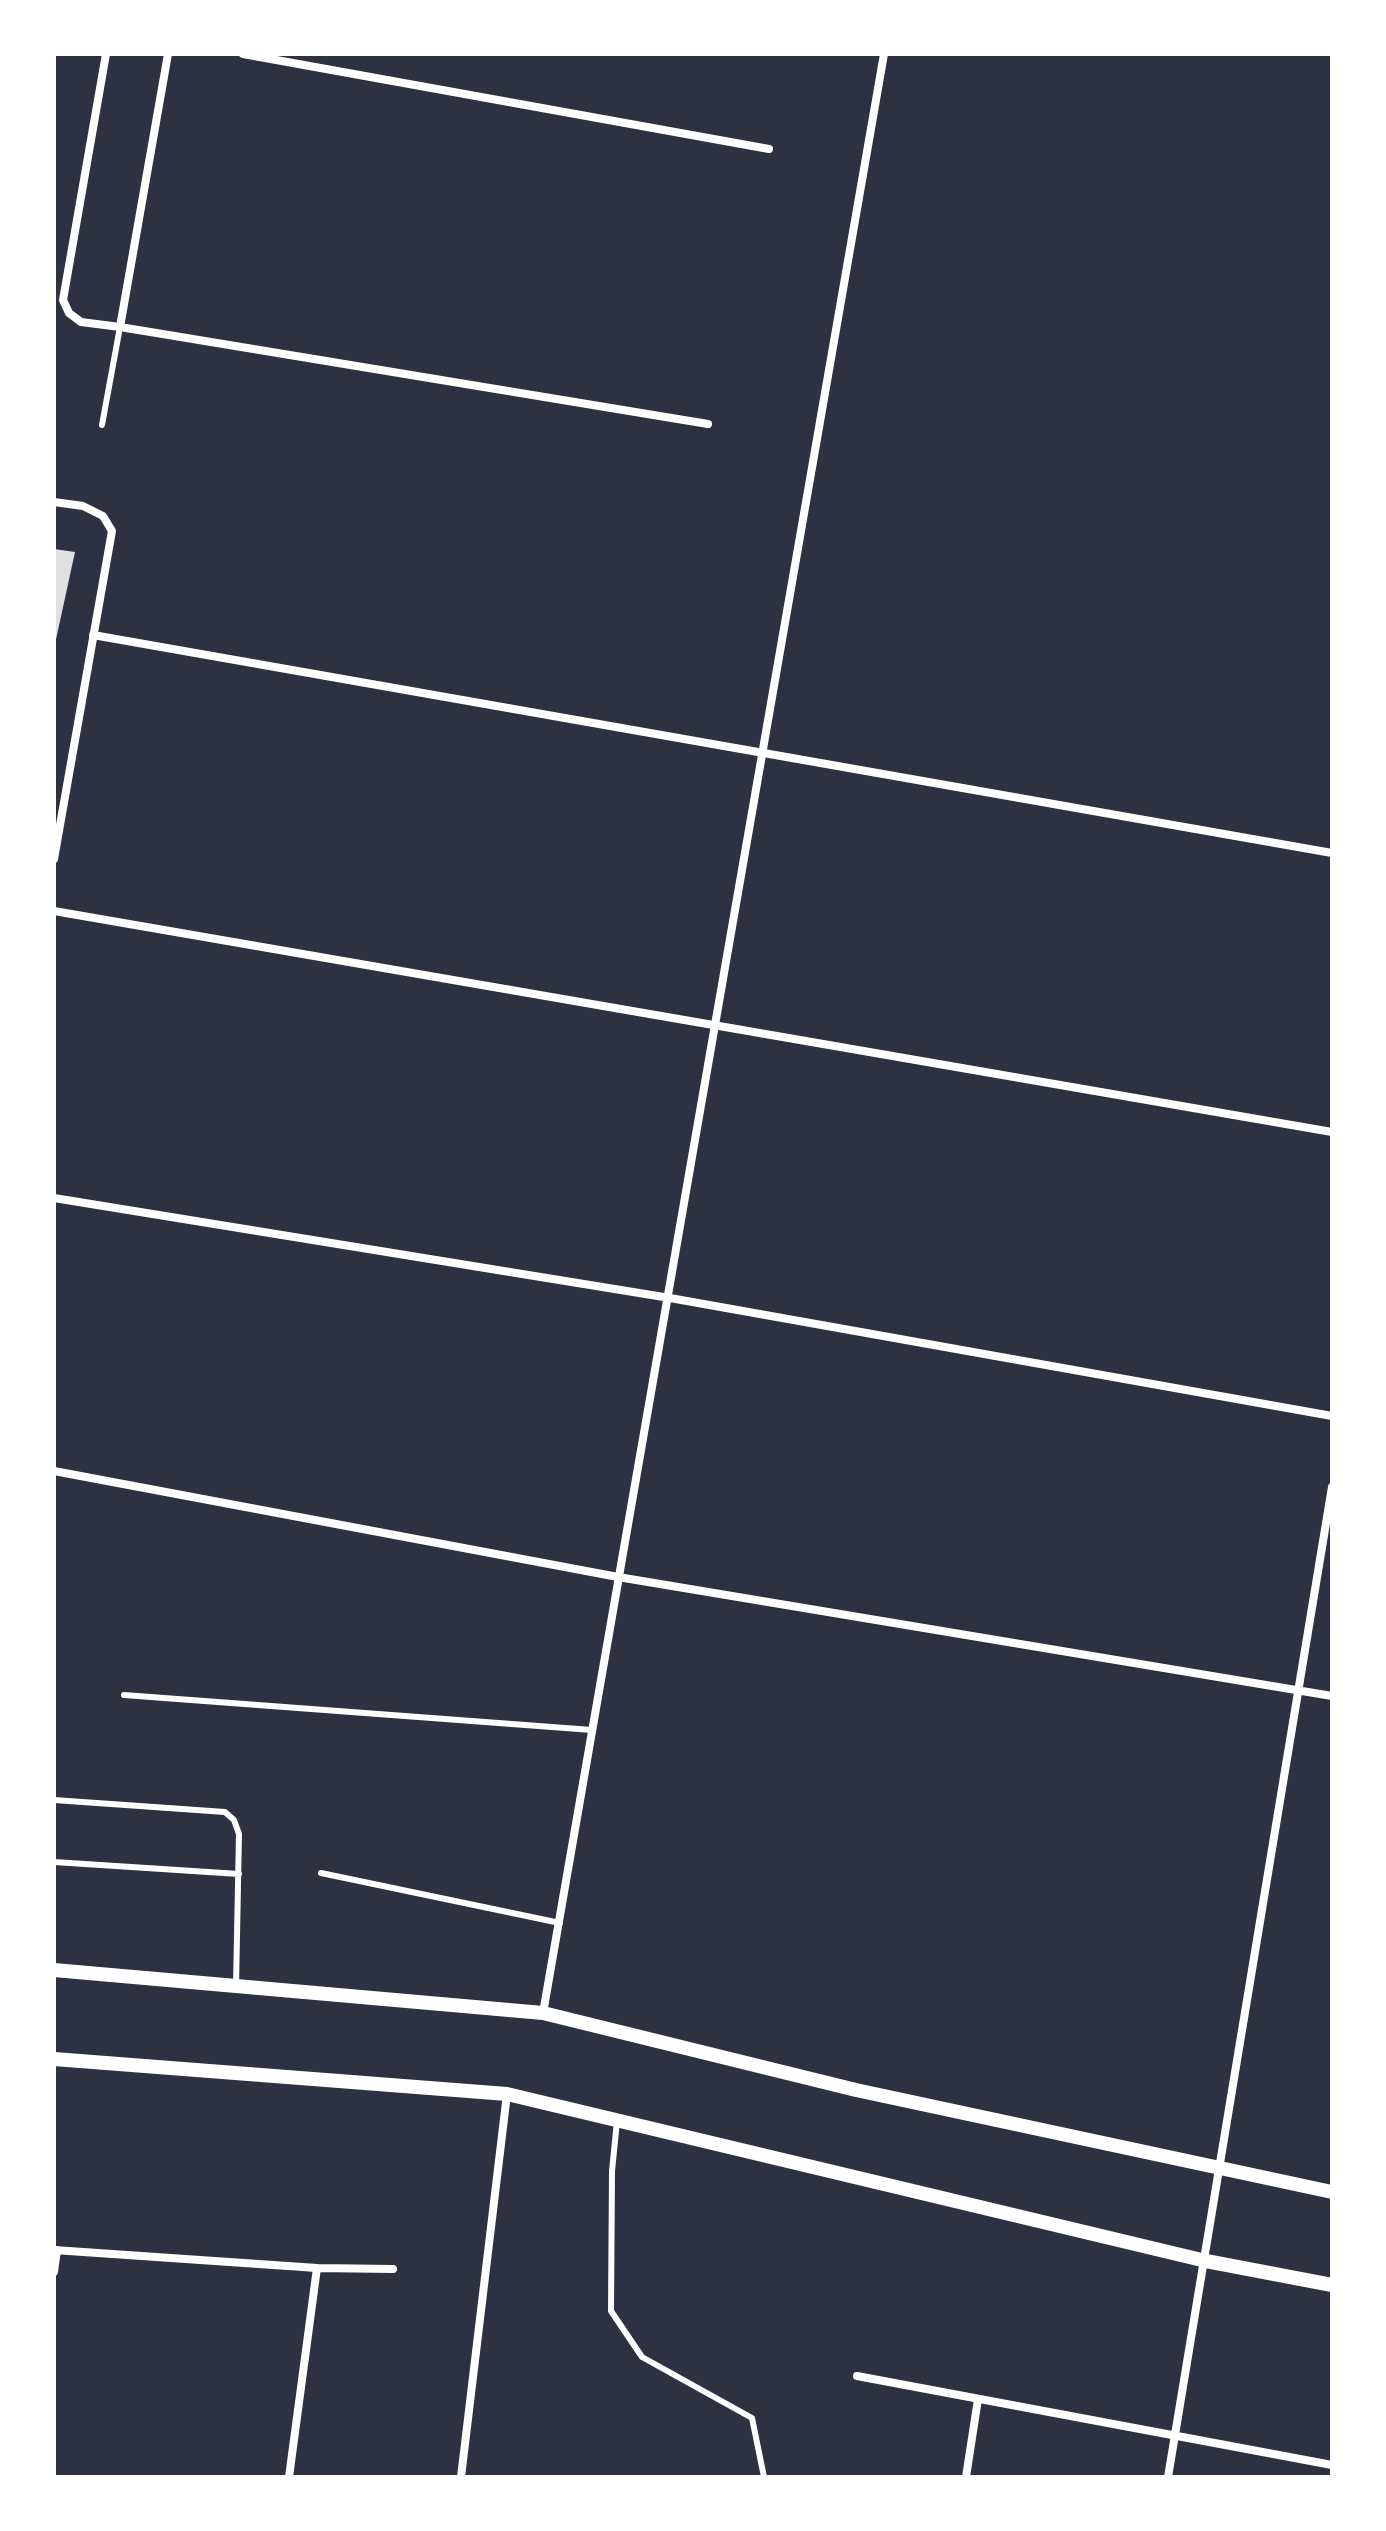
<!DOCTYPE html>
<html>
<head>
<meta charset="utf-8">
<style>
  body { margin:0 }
  #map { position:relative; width:1386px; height:2531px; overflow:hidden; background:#2d3142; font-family:"Titillium Web",sans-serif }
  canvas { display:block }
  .frame { position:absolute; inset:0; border:56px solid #fff; pointer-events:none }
</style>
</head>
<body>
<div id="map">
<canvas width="1386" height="2531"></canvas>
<div class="frame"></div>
</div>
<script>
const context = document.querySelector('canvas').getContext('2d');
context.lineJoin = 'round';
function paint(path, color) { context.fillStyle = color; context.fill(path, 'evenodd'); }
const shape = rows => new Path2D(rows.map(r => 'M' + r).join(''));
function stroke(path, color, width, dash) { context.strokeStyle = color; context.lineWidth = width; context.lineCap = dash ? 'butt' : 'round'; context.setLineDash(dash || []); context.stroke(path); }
const building = shape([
  [54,549,75,552,55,644,54,644]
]);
const service = shape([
  [102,425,120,327],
  [124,1695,592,1730],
  [54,1800,225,1812,234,1820,239,1834,236,1986],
  [54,1862,239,1874],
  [321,1873,560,1923],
  [617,2121,612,2171,611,2311,642,2357,752,2418,764,2477]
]);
const minor = shape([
  [106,54,63,300,69,313,81,322,120,327,168,54],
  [243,54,769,149],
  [120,327,708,424],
  [54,502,83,506,103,516,112,531,54,859],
  [93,635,1332,853],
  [54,911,1332,1132],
  [54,1198,670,1298,1332,1416],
  [54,1471,618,1577,1332,1696],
  [543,2013,884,54],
  [54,2250,317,2268,393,2269],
  [54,2272,57,2250],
  [857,2376,1332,2465],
  [289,2477,317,2268],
  [461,2477,507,2094],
  [966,2477,978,2399],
  [1168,2477,1332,1487]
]);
const tertiary = shape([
  [54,1970,543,2013,856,2090,1332,2192],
  [54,2059,507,2094,1206,2261,1332,2285]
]);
paint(building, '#e0e0e3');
stroke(service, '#fff', 6);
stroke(minor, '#fff', 8);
stroke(tertiary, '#fff', 14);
</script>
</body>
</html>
